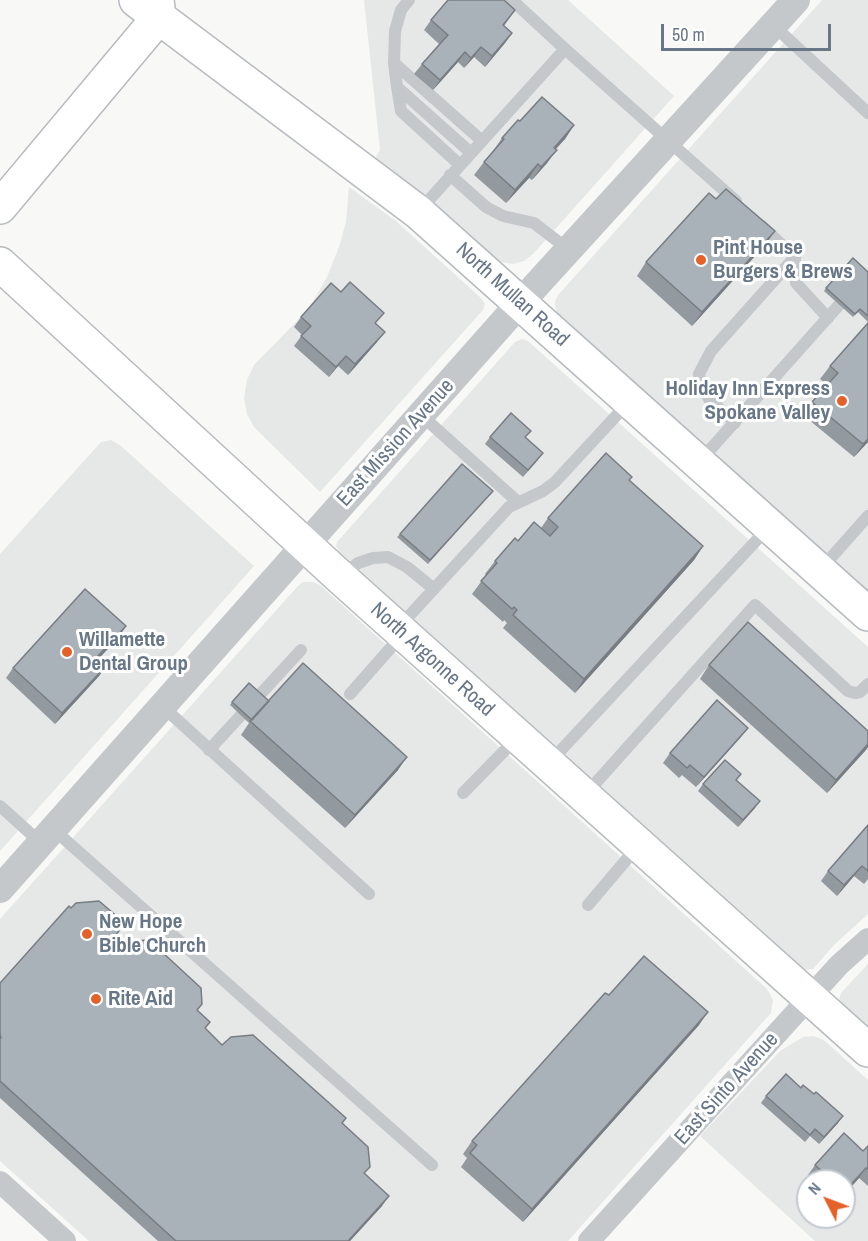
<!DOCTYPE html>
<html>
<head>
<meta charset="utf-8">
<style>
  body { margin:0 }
  #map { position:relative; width:868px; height:1241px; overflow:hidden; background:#f8f8f6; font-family:"Archivo Narrow",sans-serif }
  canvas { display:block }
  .north { position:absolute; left:796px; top:1169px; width:60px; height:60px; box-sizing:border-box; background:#fff; border:2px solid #c2c9cf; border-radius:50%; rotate:312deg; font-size:16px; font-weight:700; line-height:24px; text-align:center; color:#677787 }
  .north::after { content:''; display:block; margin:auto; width:21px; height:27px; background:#e4612a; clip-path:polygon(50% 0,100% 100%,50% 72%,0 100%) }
  .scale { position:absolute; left:661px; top:24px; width:170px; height:27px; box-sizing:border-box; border:3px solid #677787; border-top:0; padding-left:8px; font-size:18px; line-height:21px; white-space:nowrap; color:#677787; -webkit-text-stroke:4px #fff; paint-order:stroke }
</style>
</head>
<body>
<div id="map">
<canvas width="868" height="1241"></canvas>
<div class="north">N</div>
<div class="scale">50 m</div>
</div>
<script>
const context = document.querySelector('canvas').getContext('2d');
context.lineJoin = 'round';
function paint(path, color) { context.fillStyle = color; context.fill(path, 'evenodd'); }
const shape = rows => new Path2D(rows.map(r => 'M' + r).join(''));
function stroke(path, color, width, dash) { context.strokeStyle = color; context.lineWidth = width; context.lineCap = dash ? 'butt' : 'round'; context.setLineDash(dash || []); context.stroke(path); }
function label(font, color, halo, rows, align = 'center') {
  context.font = font + ' "Archivo Narrow",sans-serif'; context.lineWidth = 6; context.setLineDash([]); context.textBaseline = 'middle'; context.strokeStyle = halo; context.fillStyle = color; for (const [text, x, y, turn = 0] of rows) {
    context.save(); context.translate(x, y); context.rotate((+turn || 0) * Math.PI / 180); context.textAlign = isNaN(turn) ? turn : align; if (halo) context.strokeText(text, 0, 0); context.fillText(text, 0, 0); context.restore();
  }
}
const built = shape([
  [364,0,568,0,674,96,533,254,524,261,513,264,502,262,491,257,374,160,380,150],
  [822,0,868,0,868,598,560,318,556,311,555,301,559,294],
  [349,187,396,221,481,298,485,304,483,310,320,492,254,427,247,414,244,398,247,380,254,365,297,321,311,305,327,277,339,247,346,222],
  [522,339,528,341,868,647,868,914,834,945,813,969,805,970,799,969,340,553,336,546,337,542,515,342],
  [111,440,120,445,254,566,0,851,0,554,101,442],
  [303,582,313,582,320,585,767,989,773,1000,771,1013,568,1241,89,1241,0,1161,0,919,297,587],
  [868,964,868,1030,842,1007,839,999,841,993],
  [813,1036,824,1040,868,1080,868,1241,815,1241,700,1136,780,1051,803,1037],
  [808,1181,844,1181,844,1217,808,1217]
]);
const service = shape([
  [409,0,401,10,395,31,394,63,397,87,470,152],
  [512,0,565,49],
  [773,25,868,113],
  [394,63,481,140],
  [397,87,401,111,460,165],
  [450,175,486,207,503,216,534,223,569,250],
  [419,211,565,49,736,201],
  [762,226,795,257,796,283,828,318],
  [421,415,518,502],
  [735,423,709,399,701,385,699,374,711,351,795,257],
  [700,461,839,305],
  [820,570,868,516],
  [341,576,358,563,373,558,388,557,407,567,434,589],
  [398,628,509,507,543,491,555,482,628,403],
  [350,694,402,635],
  [162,706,369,894],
  [209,750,301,650],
  [549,763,768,528],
  [463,793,517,738],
  [584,796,755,605,848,691,855,693,860,692,868,684],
  [0,806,41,843],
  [53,829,432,1165],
  [588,905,638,846]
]);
const minor = shape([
  [0,1182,65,1241],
  [589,1241,839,965,868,939]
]);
const tertiary = shape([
  [0,889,521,302,796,0]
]);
const primary = shape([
  [136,0,418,212,868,614],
  [0,264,340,577,868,1050]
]);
const motorway = shape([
  [0,207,159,17,157,0]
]);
const wall = shape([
  [515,10,504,26,512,33,505,43,485,67,474,57,464,68,458,62,433,90,414,74,422,64,439,44,424,30,431,20],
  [520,121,574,125,565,139,555,149,547,163,532,180,529,178,506,203,474,175,484,162,493,151,502,138],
  [716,199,775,231,765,245,692,326,637,276,646,262],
  [868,272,868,322,858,312,853,317,824,291,826,288],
  [301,317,376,324,377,342,348,375,338,366,329,377,294,346,302,335,294,327],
  [868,323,868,442,854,457,803,415,812,402,827,385,820,379,830,366],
  [490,437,526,438,538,460,523,477,485,444],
  [629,480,703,546,694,560,575,693,503,628,507,623,504,620,503,622,472,594,486,575,485,574,495,561,518,541,541,528,548,518],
  [493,491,428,564,397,537,400,534],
  [119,637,98,659,106,666,99,676,55,724,6,678,13,668],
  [709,665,868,731,868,747,827,793,700,679],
  [269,701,398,770,345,828,241,735,249,723,230,705,232,702],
  [748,728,740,738,696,787,682,775,679,778,663,763,670,753],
  [737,780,755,808,738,827,698,791,703,784],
  [868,825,868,879,864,884,854,876,837,896,821,881,828,871],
  [71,908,115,937,126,947,202,1004,197,1010,210,1022,205,1029,222,1045,342,1123,365,1174,382,1206,350,1241,158,1241,0,1098,0,983],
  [609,995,699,1025,523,1222,461,1167,467,1158,463,1154,472,1141],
  [801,1088,814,1094,838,1123,819,1144,810,1136,805,1142,761,1103,766,1096],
  [868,1146,868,1186,859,1178,844,1195,844,1181,814,1181,808,1175,815,1165,863,1151]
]);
const shadedWall = shape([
  [512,33,505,43,485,67,492,56],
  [481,47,474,57,464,68,471,58],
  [465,52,458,62,433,90,440,80],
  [574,125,565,139,545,161,554,148],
  [557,150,547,163,532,180,541,167],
  [538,164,529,178,506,203,515,190],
  [775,231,765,245,692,326,702,312],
  [385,332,377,342,348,375,355,364],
  [346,356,338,366,329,377,336,367],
  [868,439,868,442,854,457,863,444],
  [703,546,694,560,575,693,584,679],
  [126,626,119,637,90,668,97,657],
  [106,666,99,676,55,724,62,713],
  [748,728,740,738,696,787,704,777],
  [868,744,868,747,866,750,827,793,836,780],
  [407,757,398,770,345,828,355,815],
  [760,801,755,808,738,827,743,820],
  [862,866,854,876,837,896,844,885],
  [708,1012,699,1025,523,1222,532,1209],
  [843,1116,838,1123,819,1144,824,1137],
  [866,1168,859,1178,844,1195,844,1192],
  [389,1196,382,1206,350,1241,348,1241]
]);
const building = shape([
  [448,0,504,0,515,10,503,25,512,33,492,56,481,47,471,58,465,52,440,80,422,64,448,35,431,20,448,0],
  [542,97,574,125,554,148,557,150,541,167,538,164,515,190,484,162,504,139,502,138,518,120,520,121,542,97],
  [726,189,775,231,702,312,646,262,709,193,716,199,726,189],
  [853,258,868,272,868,316,860,309,855,314,826,288,853,258],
  [350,282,384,313,375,323,385,332,355,364,346,356,336,367,301,336,311,326,301,317,331,283,341,292,350,282],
  [868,323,868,439,863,444,812,402,838,373,830,366,868,323],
  [511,413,531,431,525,437,543,453,528,470,490,437,511,413],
  [606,453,632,477,629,480,703,546,584,679,513,615,517,610,514,607,512,609,481,581,497,563,495,561,515,538,518,541,534,522,550,536,558,527,548,518,606,453],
  [462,464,493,491,430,560,400,534,462,464],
  [85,589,126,626,97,657,106,666,62,713,13,668,85,589],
  [748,622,868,731,868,744,836,780,709,665,748,622],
  [303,663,407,757,355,815,250,721,303,663],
  [249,683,269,701,252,720,232,702,249,683],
  [717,700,748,728,704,777,690,765,687,768,670,753,717,700],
  [725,760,741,774,736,780,760,801,743,820,703,784,725,760],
  [868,825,868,871,862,866,844,885,828,871,868,825],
  [99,901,119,918,119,931,114,937,126,947,132,941,149,940,201,988,202,1004,197,1010,210,1022,205,1028,222,1045,231,1037,253,1035,346,1118,342,1123,368,1147,370,1167,364,1173,389,1196,348,1241,176,1241,0,1081,0,1039,1,1038,0,1034,0,983,69,906,71,908,76,903,99,901],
  [644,956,708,1012,532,1209,470,1153,477,1145,472,1141,605,993,609,995,644,956],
  [786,1074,801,1088,803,1085,814,1094,816,1092,843,1116,824,1137,815,1129,810,1135,766,1096,786,1074],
  [844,1133,863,1151,868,1146,868,1169,866,1168,844,1192,844,1181,832,1181,815,1165,844,1133]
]);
const markers = [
  [701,260,6,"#e4612a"],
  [842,401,6,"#e4612a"],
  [67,652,6,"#e4612a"],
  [87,934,6,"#e4612a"],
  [96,999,6,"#e4612a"]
];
const poiNames = [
  ["Pint House",713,248],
  ["Burgers & Brews",713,272],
  ["Holiday Inn Express",830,389,"right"],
  ["Spokane Valley",830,413,"right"],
  ["Willamette",79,640],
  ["Dental Group",79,664],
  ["New Hope",99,922],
  ["Bible Church",99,946],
  ["Rite Aid",108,999]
];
const streetNames = [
  ["North Mullan Road",512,295,42],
  ["East Mission Avenue",396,443,-48],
  ["North Argonne Road",432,660,42],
  ["East Sinto Avenue",727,1089,-48]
];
paint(built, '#e6e7e7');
stroke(primary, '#b7bbbf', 36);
stroke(motorway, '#b7babe', 36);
stroke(service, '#c4c8cb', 12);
stroke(minor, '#c4c8cb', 22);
stroke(tertiary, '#c4c8cb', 28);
stroke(primary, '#fff', 33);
stroke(motorway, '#fff', 33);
paint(wall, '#92999f');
paint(shadedWall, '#777d82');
paint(building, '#aab2b9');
stroke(building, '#777d82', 1.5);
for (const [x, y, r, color] of markers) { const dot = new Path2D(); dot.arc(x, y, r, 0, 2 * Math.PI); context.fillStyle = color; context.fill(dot); stroke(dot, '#fff', 2); }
label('bold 21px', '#677787', '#fff', poiNames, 'left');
label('21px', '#677787', '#fff', streetNames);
</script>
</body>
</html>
